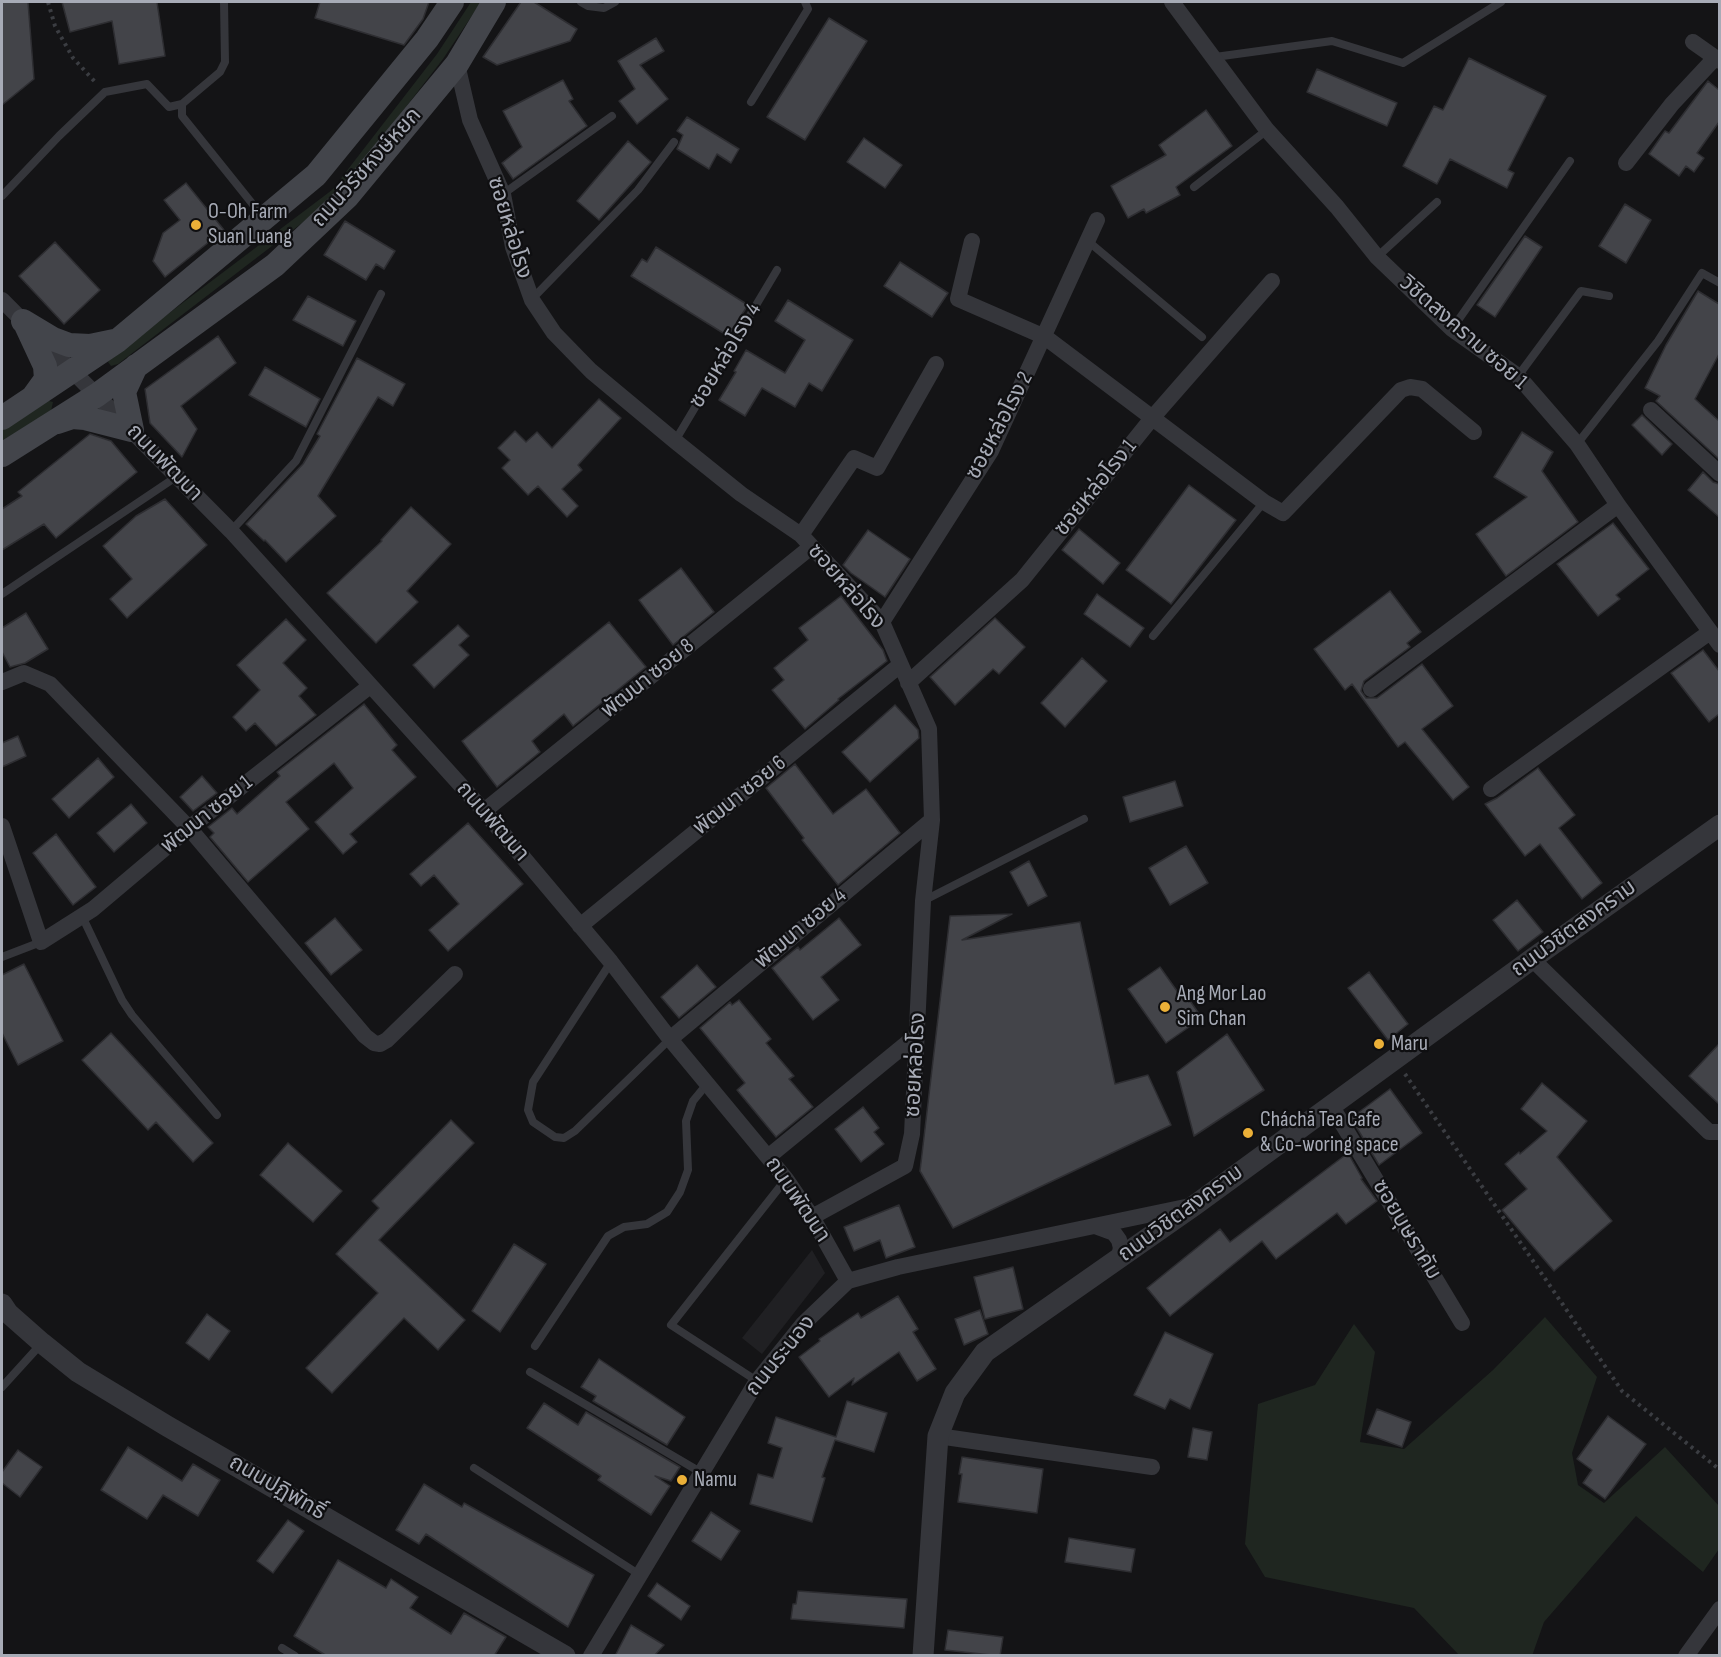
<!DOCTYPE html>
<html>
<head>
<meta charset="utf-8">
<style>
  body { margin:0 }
  #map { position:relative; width:1721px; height:1657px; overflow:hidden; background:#141416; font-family:"Sofia Sans Condensed",sans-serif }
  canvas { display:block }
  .frame { position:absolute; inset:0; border:3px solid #a7abb6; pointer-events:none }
</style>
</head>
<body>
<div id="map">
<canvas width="1721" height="1657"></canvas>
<div class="frame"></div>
</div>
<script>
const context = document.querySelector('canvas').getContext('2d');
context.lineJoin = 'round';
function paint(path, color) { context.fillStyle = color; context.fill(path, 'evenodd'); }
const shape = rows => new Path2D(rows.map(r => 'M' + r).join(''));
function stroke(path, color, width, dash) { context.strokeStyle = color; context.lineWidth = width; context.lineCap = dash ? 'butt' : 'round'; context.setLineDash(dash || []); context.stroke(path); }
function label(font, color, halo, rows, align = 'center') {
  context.font = font + ' "Sofia Sans Condensed","Noto Sans Thai",sans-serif'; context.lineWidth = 4.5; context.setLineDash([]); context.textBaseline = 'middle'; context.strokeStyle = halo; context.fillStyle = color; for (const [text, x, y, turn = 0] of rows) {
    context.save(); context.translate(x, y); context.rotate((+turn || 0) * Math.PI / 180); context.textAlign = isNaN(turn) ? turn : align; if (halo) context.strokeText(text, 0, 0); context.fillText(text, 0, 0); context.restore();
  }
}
const built = shape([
  [812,1250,825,1273,762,1354,742,1338]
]);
const green = shape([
  [471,2,481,2,443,59,336,197,118,364,111,366,108,362,111,357,332,190,437,54],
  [45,400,53,402,51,411,2,443,2,428],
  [1545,1317,1597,1377,1572,1453,1578,1485,1604,1503,1665,1447,1719,1506,1719,1549,1703,1572,1636,1516,1544,1622,1532,1656,1459,1655,1414,1608,1265,1577,1245,1544,1258,1404,1315,1385,1354,1324,1375,1352,1360,1442,1404,1449,1493,1370]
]);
const building = shape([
  [2,2,28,2,34,79,2,105,2,2],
  [62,2,157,2,165,56,119,64,112,21,70,32,62,2],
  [320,2,429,2,423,19,404,45,315,18,320,2],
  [521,2,534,2,577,29,570,41,497,65,483,57,521,2],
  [829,18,867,41,805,140,767,117,829,18],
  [656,38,664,51,640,65,668,99,637,124,619,101,635,89,618,61,656,38],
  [1469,58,1546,96,1508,170,1514,173,1507,188,1450,159,1437,184,1403,166,1434,106,1443,110,1469,58],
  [1317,69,1397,103,1387,126,1307,92,1317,69],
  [563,80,573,99,569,101,587,126,513,179,502,163,522,147,503,111,563,80],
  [1708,81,1719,90,1719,122,1697,153,1704,158,1694,172,1686,166,1679,176,1649,154,1665,131,1669,133,1708,81],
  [1206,110,1232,146,1176,187,1180,195,1146,213,1144,209,1128,218,1111,186,1166,155,1159,145,1206,110],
  [687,117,739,149,731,163,717,154,709,169,677,149,683,135,677,131,687,117],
  [864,138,902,165,885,188,847,162,864,138],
  [628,141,651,162,599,220,577,201,628,141],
  [186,183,224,230,165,277,153,261,163,233,180,220,164,200,186,183],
  [1625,204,1651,220,1626,263,1599,246,1625,204],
  [345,221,395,251,384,269,376,264,366,280,324,255,345,221],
  [1525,236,1542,247,1495,317,1477,305,1525,236],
  [55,242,100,290,64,324,19,276,55,242],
  [656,247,748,305,728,336,631,276,642,259,647,262,656,247],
  [900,262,948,293,932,317,884,286,900,262],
  [1698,291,1719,304,1719,354,1695,399,1719,421,1719,459,1656,401,1660,396,1645,388,1666,345,1698,291],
  [308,296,356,321,343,346,293,320,308,296],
  [788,300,853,340,822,391,809,383,795,407,762,388,745,416,719,400,736,372,734,371,746,350,785,373,805,340,775,321,788,300],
  [218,336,236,363,181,406,197,429,182,457,150,423,145,389,218,336],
  [357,358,405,384,393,406,378,397,318,496,336,516,286,562,265,540,264,541,246,524,303,464,320,436,317,434,357,358],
  [265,367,320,399,306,427,249,395,265,367],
  [599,399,621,418,578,465,582,470,562,489,578,506,567,517,538,486,528,495,502,468,510,460,498,448,515,431,526,442,537,432,552,448,599,399],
  [1642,415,1672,444,1662,455,1632,425,1642,415],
  [1522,432,1553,452,1542,471,1578,522,1506,576,1476,534,1527,497,1494,477,1522,432],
  [90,434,111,441,137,472,56,538,44,524,2,550,2,509,22,496,18,492,90,434],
  [1703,472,1713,482,1719,484,1719,517,1688,490,1703,472],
  [1189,485,1236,520,1171,604,1126,570,1189,485],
  [165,499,207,545,127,618,110,599,132,579,103,546,136,516,165,499],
  [411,507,451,544,407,591,418,602,376,643,327,593,382,541,381,540,411,507],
  [1613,523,1649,569,1616,595,1620,599,1598,616,1557,564,1613,523],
  [1079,529,1120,563,1103,584,1062,550,1079,529],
  [868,530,910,559,885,597,851,573,843,565,868,530],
  [681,568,714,612,673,645,639,600,681,568],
  [1390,591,1421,632,1407,643,1410,647,1364,681,1361,691,1366,698,1377,698,1422,664,1453,706,1422,729,1469,787,1453,800,1405,742,1398,747,1352,684,1345,690,1314,649,1390,591],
  [1097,594,1144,628,1130,647,1084,614,1097,594],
  [841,596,883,650,887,661,838,699,839,700,805,729,772,690,784,680,774,668,808,640,799,628,841,596],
  [26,613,48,649,25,663,10,667,2,652,2,628,26,613],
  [995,618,1025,647,999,674,993,669,955,705,930,677,995,618],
  [286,619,306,640,283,663,307,688,299,696,316,715,276,746,255,723,246,731,233,717,260,690,237,665,286,619],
  [609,622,646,667,573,726,564,714,532,741,540,752,497,787,462,741,609,622],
  [458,625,469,636,459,645,469,655,434,688,413,665,458,625],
  [1703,650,1719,671,1719,714,1709,722,1671,673,1703,650],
  [1082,658,1107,681,1065,727,1041,703,1082,658],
  [364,704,397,745,392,750,416,777,350,834,357,842,343,854,315,822,353,788,334,763,286,802,309,829,248,882,210,837,214,833,208,827,232,808,237,814,280,776,277,772,364,704],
  [895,705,918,730,919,738,870,782,842,752,895,705],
  [18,736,26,756,2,767,2,743,18,736],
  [98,758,114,777,69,818,52,799,98,758],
  [795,764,833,814,866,789,900,833,838,885,802,840,804,838,766,788,795,764],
  [1538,768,1575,815,1559,828,1602,883,1582,899,1540,844,1525,856,1485,804,1497,798,1538,768],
  [202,776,217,793,193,811,180,797,202,776],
  [1175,781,1183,806,1130,822,1123,797,1175,781],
  [131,804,147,823,114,852,97,833,131,804],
  [468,823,523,884,448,951,429,930,459,904,434,875,421,886,410,874,468,823],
  [56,834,96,887,73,905,33,853,56,834],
  [1186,846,1208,883,1170,905,1149,868,1186,846],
  [1029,861,1047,896,1028,906,1010,872,1029,861],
  [1517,900,1543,932,1518,951,1493,920,1517,900],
  [1012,914,962,940,1080,922,1115,1084,1148,1075,1171,1125,953,1228,920,1171,950,916,1012,914],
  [335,918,362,950,331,975,305,943,335,918],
  [839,918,861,945,821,977,839,1000,813,1020,772,968,798,947,800,950,839,918],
  [24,964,63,1041,18,1065,2,1033,2,975,24,964],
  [697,965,716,987,679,1018,661,997,697,965],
  [1160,967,1177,991,1181,988,1202,1018,1166,1043,1128,989,1160,967],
  [1369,972,1408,1024,1388,1040,1348,988,1369,972],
  [739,1000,771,1039,766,1043,794,1076,789,1079,813,1107,776,1137,737,1090,745,1083,700,1028,730,1002,732,1005,739,1000],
  [111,1033,213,1143,193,1162,156,1122,148,1130,82,1060,111,1033],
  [1227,1034,1264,1090,1194,1136,1177,1072,1227,1034],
  [1719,1044,1719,1104,1689,1076,1719,1044],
  [1542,1083,1587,1121,1557,1157,1612,1221,1554,1271,1502,1210,1527,1189,1505,1164,1519,1152,1520,1154,1547,1131,1521,1109,1542,1083],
  [1390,1089,1422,1133,1379,1165,1351,1118,1390,1089],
  [863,1107,879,1128,874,1132,884,1144,861,1162,835,1129,863,1107],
  [451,1120,474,1143,379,1240,465,1320,438,1350,404,1318,332,1393,306,1368,378,1293,336,1254,379,1208,372,1201,451,1120],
  [288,1143,342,1191,313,1222,260,1175,288,1143],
  [1348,1153,1362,1178,1361,1179,1377,1201,1346,1224,1337,1213,1276,1259,1262,1241,1170,1316,1147,1288,1220,1229,1230,1242,1348,1153],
  [899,1205,915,1247,886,1258,880,1240,854,1251,844,1227,899,1205],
  [514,1244,546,1264,500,1332,472,1311,514,1244],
  [1013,1267,1023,1309,985,1319,974,1277,1013,1267],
  [898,1296,918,1329,913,1332,936,1369,917,1381,899,1352,852,1385,854,1378,829,1397,799,1357,820,1341,819,1339,858,1313,861,1318,898,1296],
  [980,1310,988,1334,964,1345,955,1319,980,1310],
  [207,1314,230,1331,209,1360,186,1343,207,1314],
  [1165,1332,1213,1354,1190,1409,1170,1399,1165,1409,1134,1395,1165,1332],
  [599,1359,685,1417,667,1445,593,1401,596,1396,581,1387,599,1359],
  [847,1401,887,1413,874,1452,835,1440,822,1477,825,1478,812,1522,750,1504,758,1474,773,1478,782,1448,768,1443,776,1417,836,1437,847,1401],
  [544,1403,578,1425,586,1412,680,1467,671,1481,655,1476,670,1486,651,1515,598,1480,601,1476,527,1428,544,1403],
  [1377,1409,1411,1422,1402,1447,1367,1434,1377,1409],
  [1608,1416,1646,1444,1605,1499,1583,1483,1592,1470,1577,1459,1608,1416],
  [1193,1428,1212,1432,1207,1460,1188,1457,1193,1428],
  [128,1447,182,1481,193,1464,220,1480,198,1516,163,1495,147,1519,101,1490,128,1447],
  [18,1450,42,1467,20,1497,2,1483,2,1472,18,1450],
  [962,1457,1043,1469,1037,1513,958,1502,962,1474,959,1474,962,1457],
  [424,1484,462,1507,464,1503,594,1575,568,1627,426,1534,419,1544,396,1530,424,1484],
  [711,1512,740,1531,721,1560,692,1541,711,1512],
  [288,1520,304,1531,273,1573,257,1561,288,1520],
  [1069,1538,1135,1549,1131,1572,1065,1562,1069,1538],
  [338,1560,386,1588,391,1579,418,1597,410,1608,451,1634,464,1613,506,1637,494,1656,327,1656,294,1636,338,1560],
  [657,1583,690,1606,681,1620,648,1596,657,1583],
  [798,1591,907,1599,904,1628,791,1619,793,1604,796,1604,798,1591],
  [631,1625,664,1645,654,1656,615,1656,631,1625],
  [948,1630,1003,1637,1000,1656,945,1650,948,1630]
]);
const path = shape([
  [48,2,55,26,73,58,97,84],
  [1405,1074,1622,1391,1720,1470]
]);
const service = shape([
  [224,2,225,62,220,72,182,104,182,116,263,217],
  [581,2,588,6,604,8,615,2],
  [1215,57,1332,41,1403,63,1501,2],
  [751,102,808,9,805,2],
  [1194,187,1267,130],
  [503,194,612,116],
  [2,196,59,136,105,92,147,84,169,107,182,104],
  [1089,242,1202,337],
  [1377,257,1437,202],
  [532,299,638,190,674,142],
  [1452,329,1570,161],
  [1518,376,1581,291,1609,296],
  [675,441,777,270],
  [1577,444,1658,341,1702,273,1720,283],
  [231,531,296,461,381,294],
  [2,594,176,477],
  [1153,636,1264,502],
  [923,901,1084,819],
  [82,916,122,1000,132,1015,217,1115],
  [2,957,41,942],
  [611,962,533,1082,528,1110,533,1122,555,1137,564,1138,575,1131,670,1039],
  [535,1346,608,1236,624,1227,647,1224,667,1212,680,1192,688,1170,686,1121,693,1101,707,1084],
  [530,1372,702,1473],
  [757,1381,671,1325,786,1179],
  [2,1387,42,1343],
  [474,1468,640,1575],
  [282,1648,295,1656]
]);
const minor = shape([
  [1172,2,1267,130,1337,207,1377,257,1452,329,1518,376,1577,444,1618,505,1720,645],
  [1693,42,1720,61],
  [457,64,470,120,503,194,513,247,532,300,554,333,591,371,675,441,741,494,801,535,882,622,929,729,932,820,923,901,912,1134,905,1166,812,1217],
  [1626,163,1672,104,1715,58],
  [972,241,958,299,1045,337,1264,502,1283,513,1401,390,1410,387,1422,389,1474,432],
  [2,300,231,531,484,811,611,962,670,1039,786,1179,812,1217,848,1281],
  [1651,410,1720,474],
  [801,535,854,458,877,468,936,364],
  [882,622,991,451,1097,220],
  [2,682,24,673,50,684,189,828,365,1036,374,1043,380,1044,387,1040,455,974],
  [908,683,1022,580,1153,417,1272,281],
  [1371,689,1618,505],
  [1491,789,1710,632],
  [484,811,811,547],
  [2,826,41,942,93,909,189,828,370,686],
  [580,926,900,665],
  [1532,959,1709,1132,1720,1132],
  [670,1039,932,820],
  [1331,1105,1462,1323],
  [768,1157,917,1035],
  [1095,1226,1114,1233,1119,1240,1121,1248,1118,1259],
  [938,1436,1152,1467],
  [591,1656,757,1381,803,1324,848,1281,898,1267,1190,1206],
  [1686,1656,1720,1609]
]);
const tertiary = shape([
  [2,1304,8,1313,42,1343,78,1372,167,1426,565,1656],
  [923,1656,938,1436,955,1393,985,1352,1195,1205,1532,959,1720,825]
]);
const secondary = shape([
  [23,321,53,339,69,345,90,346,114,341],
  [25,323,45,366,46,379,33,397],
  [2,418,117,341,316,175,427,39,452,2],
  [57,422,72,417,85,418,132,430,124,392,136,366],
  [2,455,97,395,275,265,347,197,457,64,494,2]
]);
const markers = [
  [196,225,6,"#ebb038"],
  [1165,1007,6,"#ebb038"],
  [1379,1044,6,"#ebb038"],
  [1248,1133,6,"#ebb038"],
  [682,1480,6,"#ebb038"]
];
const streetNames = [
  ["ถนนวิรัชหงษ์หยก",367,168,-48],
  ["ซอยหล่อโรง",509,228,73],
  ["วิชิตสงคราม ซอย 1",1463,333,41],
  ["ซอยหล่อโรง 4",726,356,-59],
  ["ซอยหล่อโรง 2",1000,426,-62],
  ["ถนนพัฒนา",164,463,46],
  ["ซอยหล่อโรง 1",1096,488,-51],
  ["ซอยหล่อโรง",846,587,49],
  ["พัฒนา ซอย 8",648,679,-39],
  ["พัฒนา ซอย 6",740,796,-39],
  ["พัฒนา ซอย 1",207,815,-39],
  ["ถนนพัฒนา",492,822,49],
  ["พัฒนา ซอย 4",801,929,-40],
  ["ถนนวิชิตสงคราม",1574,929,-36],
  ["ซอยหล่อโรง",916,1065,-87],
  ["ถนนพัฒนา",797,1200,56],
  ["ถนนวิชิตสงคราม",1181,1214,-36],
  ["ซอยบุษราคัม",1406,1230,59],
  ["ถนนระนอง",781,1356,-51],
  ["ถนนปฏิพัทธิ์",277,1488,30]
];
const poiNames = [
  ["O-Oh Farm",208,212],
  ["Suan Luang",208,237],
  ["Ang Mor Lao",1177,994],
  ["Sim Chan",1177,1019],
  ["Maru",1391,1044],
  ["Cháchā Tea Cafe",1260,1120],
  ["& Co-woring space",1260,1145],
  ["Namu",694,1480]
];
paint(built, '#202023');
paint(green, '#1f2620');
paint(building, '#434449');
stroke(building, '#2e2e32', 1.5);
stroke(path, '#3b3d42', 4, [3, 4.5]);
stroke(service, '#35363b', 8);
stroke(minor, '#35363b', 16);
stroke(tertiary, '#35363b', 21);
stroke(secondary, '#43454b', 24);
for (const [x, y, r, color] of markers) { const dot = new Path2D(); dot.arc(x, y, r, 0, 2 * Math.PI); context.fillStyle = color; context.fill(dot); stroke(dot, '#0f0f11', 2); }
label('22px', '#a7abb6', '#0f0f11', streetNames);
label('22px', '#a7abb6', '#0f0f11', poiNames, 'left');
</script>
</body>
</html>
